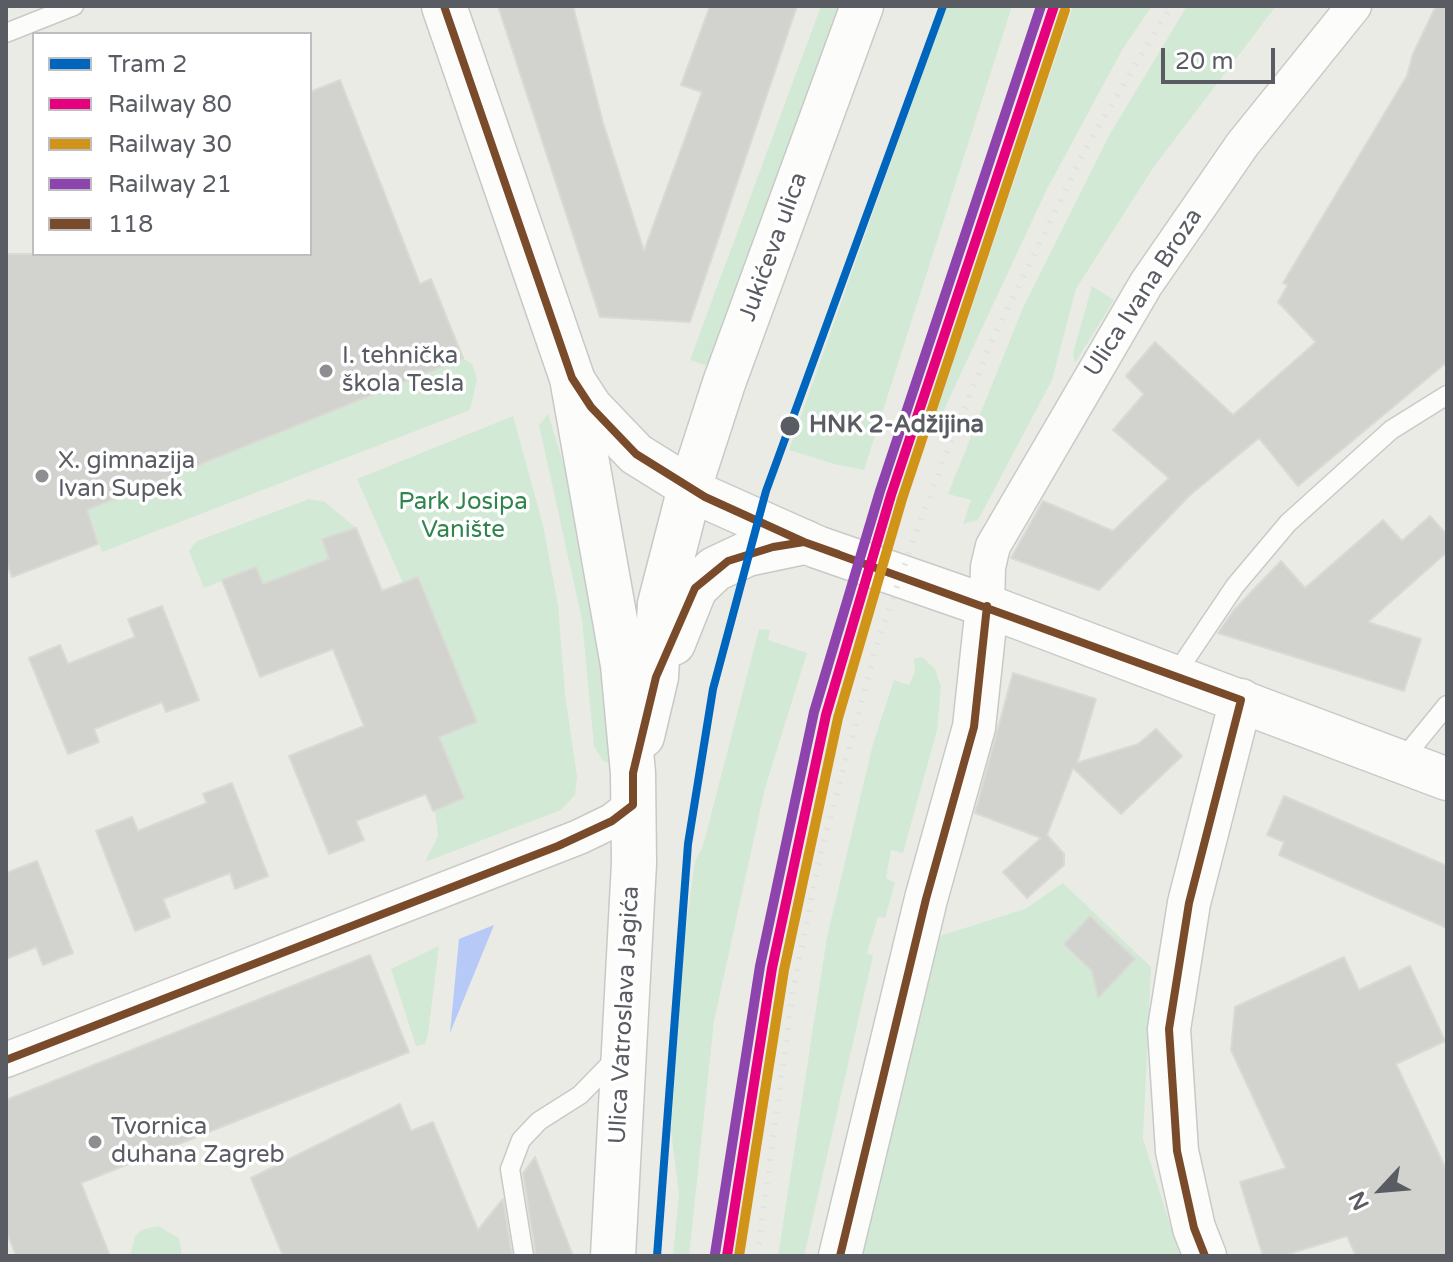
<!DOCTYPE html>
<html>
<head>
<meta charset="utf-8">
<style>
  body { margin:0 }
  #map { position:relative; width:1453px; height:1262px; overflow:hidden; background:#ebebe5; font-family:"Varela Round",sans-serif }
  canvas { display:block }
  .frame { position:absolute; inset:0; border:8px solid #5a5c64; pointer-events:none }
  .legend { position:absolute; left:32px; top:32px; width:280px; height:224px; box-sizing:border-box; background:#fff; border:2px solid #bdbec1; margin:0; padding:10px 14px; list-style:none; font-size:24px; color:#5a5c64 }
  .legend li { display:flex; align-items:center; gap:16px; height:40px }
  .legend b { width:40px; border:2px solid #bdbec1 }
  .north { position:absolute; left:1341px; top:1150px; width:80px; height:80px; -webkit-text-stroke:6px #fff; paint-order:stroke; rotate:244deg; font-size:22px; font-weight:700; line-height:32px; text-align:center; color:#5a5c64 }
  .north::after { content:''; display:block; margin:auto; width:28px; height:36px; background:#5a5c64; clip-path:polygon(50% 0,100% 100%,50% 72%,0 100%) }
  .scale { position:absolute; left:1161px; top:48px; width:114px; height:36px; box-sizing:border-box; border:4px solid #5a5c64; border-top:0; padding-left:10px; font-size:24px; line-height:28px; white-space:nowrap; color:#5a5c64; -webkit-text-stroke:6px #fff; paint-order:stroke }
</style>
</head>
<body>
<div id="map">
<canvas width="1453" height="1262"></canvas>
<div class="frame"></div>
<ul class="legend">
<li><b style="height:10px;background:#0065bd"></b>Tram 2</li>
<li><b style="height:10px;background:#e5007d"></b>Railway 80</li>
<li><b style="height:10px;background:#d09419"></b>Railway 30</li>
<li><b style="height:10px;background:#8e44ad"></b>Railway 21</li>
<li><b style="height:10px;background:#7a4b2a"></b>118</li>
</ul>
<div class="north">N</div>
<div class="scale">20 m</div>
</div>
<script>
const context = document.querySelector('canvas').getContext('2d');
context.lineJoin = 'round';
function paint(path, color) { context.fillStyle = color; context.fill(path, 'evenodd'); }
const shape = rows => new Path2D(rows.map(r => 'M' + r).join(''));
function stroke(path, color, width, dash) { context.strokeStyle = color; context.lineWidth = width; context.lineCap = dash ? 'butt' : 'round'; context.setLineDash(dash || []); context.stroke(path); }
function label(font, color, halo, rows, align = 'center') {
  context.font = font + ' "Varela Round",sans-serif'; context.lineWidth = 7; context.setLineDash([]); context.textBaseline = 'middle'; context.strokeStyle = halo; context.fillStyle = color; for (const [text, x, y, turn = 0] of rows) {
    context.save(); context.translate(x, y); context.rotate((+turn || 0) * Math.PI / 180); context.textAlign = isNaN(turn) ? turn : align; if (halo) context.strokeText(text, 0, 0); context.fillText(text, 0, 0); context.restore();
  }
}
const green = shape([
  [821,6,843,6,711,367,690,360],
  [946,6,1012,6,864,470,834,464,789,450],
  [1073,6,1152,6,1122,50,1047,189,941,416,936,413],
  [1187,6,1276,6,1153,168,1076,289,1052,380,978,520,963,524,971,500,948,494,1022,310,1110,134],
  [1092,286,1114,300,1075,363,1073,353],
  [463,358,472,364,477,379,470,410,102,552,87,510],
  [548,414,577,507,601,645,611,763,603,761,594,746,582,620,539,425],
  [513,416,543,525,558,605,565,694,577,776,575,795,561,810,425,862,438,836,435,810,464,798,439,737,477,722,419,577,403,583,357,479],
  [309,499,325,502,356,528,322,539,329,559,263,584,256,567,204,588,189,551,197,541],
  [759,629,770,630,768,640,807,653,765,788,714,1021,689,1256,673,1256,679,1194,671,1131,684,941,695,861,703,846],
  [922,657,935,669,941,687,937,730,903,853,891,850,886,878,895,883,885,918,878,917,867,953,873,956,804,1256,778,1256,827,937,873,744,894,680,909,685,915,672,914,659],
  [1063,883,1151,967,1143,1139,1180,1256,856,1256,924,941,1025,909],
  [439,946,428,1034,425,1044,416,1046,391,969],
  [158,1226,179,1238,182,1256,130,1256,135,1236,141,1230]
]);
const water = shape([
  [494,925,450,1033,459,939]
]);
const building = shape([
  [498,6,573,6,603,123,644,251,702,92,681,85,710,6,797,6,690,322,600,317,498,6],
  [1436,6,1447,6,1447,362,1298,486,1259,438,1190,495,1099,590,1011,558,1043,501,1113,531,1169,478,1113,430,1144,394,1126,376,1155,342,1233,415,1316,342,1278,302,1288,285,1283,283,1407,76,1413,54,1436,6],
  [340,80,420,284,431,279,463,358,87,510,98,544,12,577,6,561,6,254,310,254,310,92,340,80],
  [1430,516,1447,535,1447,552,1368,622,1421,639,1404,691,1218,633,1234,610,1281,561,1305,588,1383,520,1402,541,1430,516],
  [356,528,382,591,418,577,477,722,439,737,464,798,433,811,426,794,356,821,364,840,329,854,289,756,364,726,333,649,260,677,222,580,256,567,263,584,329,559,322,539,356,528],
  [162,606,199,700,166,712,162,702,94,729,99,742,68,754,29,658,60,645,68,664,135,637,128,619,162,606],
  [1013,673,1096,699,1077,763,1138,744,1156,729,1182,756,1121,814,1073,768,1047,835,1064,854,1064,865,1027,898,1003,872,1041,838,975,813,1013,673],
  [232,783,268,876,235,889,230,873,163,899,170,917,135,931,96,831,132,817,138,831,207,803,203,794,232,783],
  [1284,796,1447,866,1447,928,1279,855,1284,842,1267,835,1284,796],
  [37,861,73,953,43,965,36,947,6,959,6,873,37,861],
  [1090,916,1135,959,1098,998,1092,971,1064,944,1090,916],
  [370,955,409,1052,81,1183,110,1256,16,1256,6,1230,6,1100,370,955],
  [1344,957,1359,990,1410,966,1445,1041,1396,1064,1447,1171,1447,1256,1356,1256,1347,1236,1282,1256,1263,1256,1240,1182,1286,1168,1231,1050,1235,1007,1344,957],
  [400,1104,411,1131,433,1122,478,1230,503,1199,512,1256,283,1256,251,1178,400,1104],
  [535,1157,573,1256,536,1256,523,1173,535,1157]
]);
const service = shape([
  [6,33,74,6],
  [1175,675,1235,586,1288,523,1391,430,1447,395],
  [1402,760,1447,705],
  [524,1256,510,1169,521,1140,539,1121,580,1095,616,1058]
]);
const minor = shape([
  [987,606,988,567,993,546,1146,284,1242,145,1354,6],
  [6,1060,579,837,612,821,633,805]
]);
const tertiary = shape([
  [572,378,591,407,636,454,705,497,817,547,987,606,1447,779],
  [690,488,724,383,862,6],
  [840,1256,926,899,974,727,987,606],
  [1205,1256,1194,1228,1177,1151,1169,1029,1189,903,1241,700]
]);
const secondary = shape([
  [444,6,572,378,623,665,633,773,634,863,613,1256],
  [673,643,695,588,715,569,747,554,804,542],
  [642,736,656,677,660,604,690,488]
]);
const rail = shape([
  [757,1256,794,986,820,856,878,640,926,505,992,340,1089,142,1171,6]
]);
const bus1 = shape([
  [444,6,572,378,591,407,636,454,705,497,804,542,1241,700,1189,903,1169,1029,1177,1151,1194,1228,1205,1256],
  [6,1060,558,846,612,821,633,805,633,773,656,677,695,588,728,561,773,547,804,542,838,554],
  [840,1256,926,899,974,727,987,606]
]);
const rail1 = shape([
  [727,1256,772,968,826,715,891,495,1054,6]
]);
const rail2 = shape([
  [739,1256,784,970,838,718,902,499,1065,10]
]);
const rail3 = shape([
  [715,1254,760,966,814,712,880,491,1041,6]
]);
const tram1 = shape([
  [657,1256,688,844,713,689,766,491,943,6]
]);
const markers = [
  [326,371,8,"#8d8e91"],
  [790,426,11,"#5a5c64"],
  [42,476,8,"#8d8e91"],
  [95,1142,8,"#8d8e91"]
];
const streetNames = [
  ["Jukićeva ulica",774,247,-70],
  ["Ulica Ivana Broza",1144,293,-57],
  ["Ulica Vatroslava Jagića",625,1015,-87]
];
const poiNames = [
  ["I. tehnička",342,357],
  ["škola Tesla",342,385],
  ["X. gimnazija",58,462],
  ["Ivan Supek",58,490],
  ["Tvornica",111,1128],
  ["duhana Zagreb",111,1156]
];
const stopNames = [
  ["HNK 2-Adžijina",809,426]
];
const parkNames = [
  ["Park Josipa",463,503],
  ["Vanište",463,531]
];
paint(green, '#d2e9d6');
paint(water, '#b7c9f7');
paint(building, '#d2d2ce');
stroke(building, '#dadad4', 2);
stroke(service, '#c9c9c8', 21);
stroke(minor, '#c9c9c8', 37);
stroke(tertiary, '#c9c9c8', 45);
stroke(secondary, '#c8c8c8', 47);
stroke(service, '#fcfcfb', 18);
stroke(minor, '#fcfcfb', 34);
stroke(tertiary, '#fcfcfb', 42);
stroke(secondary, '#fcfcfb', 44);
stroke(rail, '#e2e2e2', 6, [2, 10]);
stroke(bus1, '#7a4b2a', 8);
stroke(rail1, '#e5007d', 10);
stroke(rail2, '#d09419', 10);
stroke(rail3, '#8e44ad', 10);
stroke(tram1, '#0065bd', 8);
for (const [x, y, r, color] of markers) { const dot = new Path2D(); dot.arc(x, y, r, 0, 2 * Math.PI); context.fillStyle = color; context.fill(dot); stroke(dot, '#fff', 3); }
label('24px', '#5a5c64', '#fff', streetNames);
label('24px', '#5a5c64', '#fff', poiNames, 'left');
label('bold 24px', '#5a5c64', '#fff', stopNames, 'left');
label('24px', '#30854d', '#fff', parkNames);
</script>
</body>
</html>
